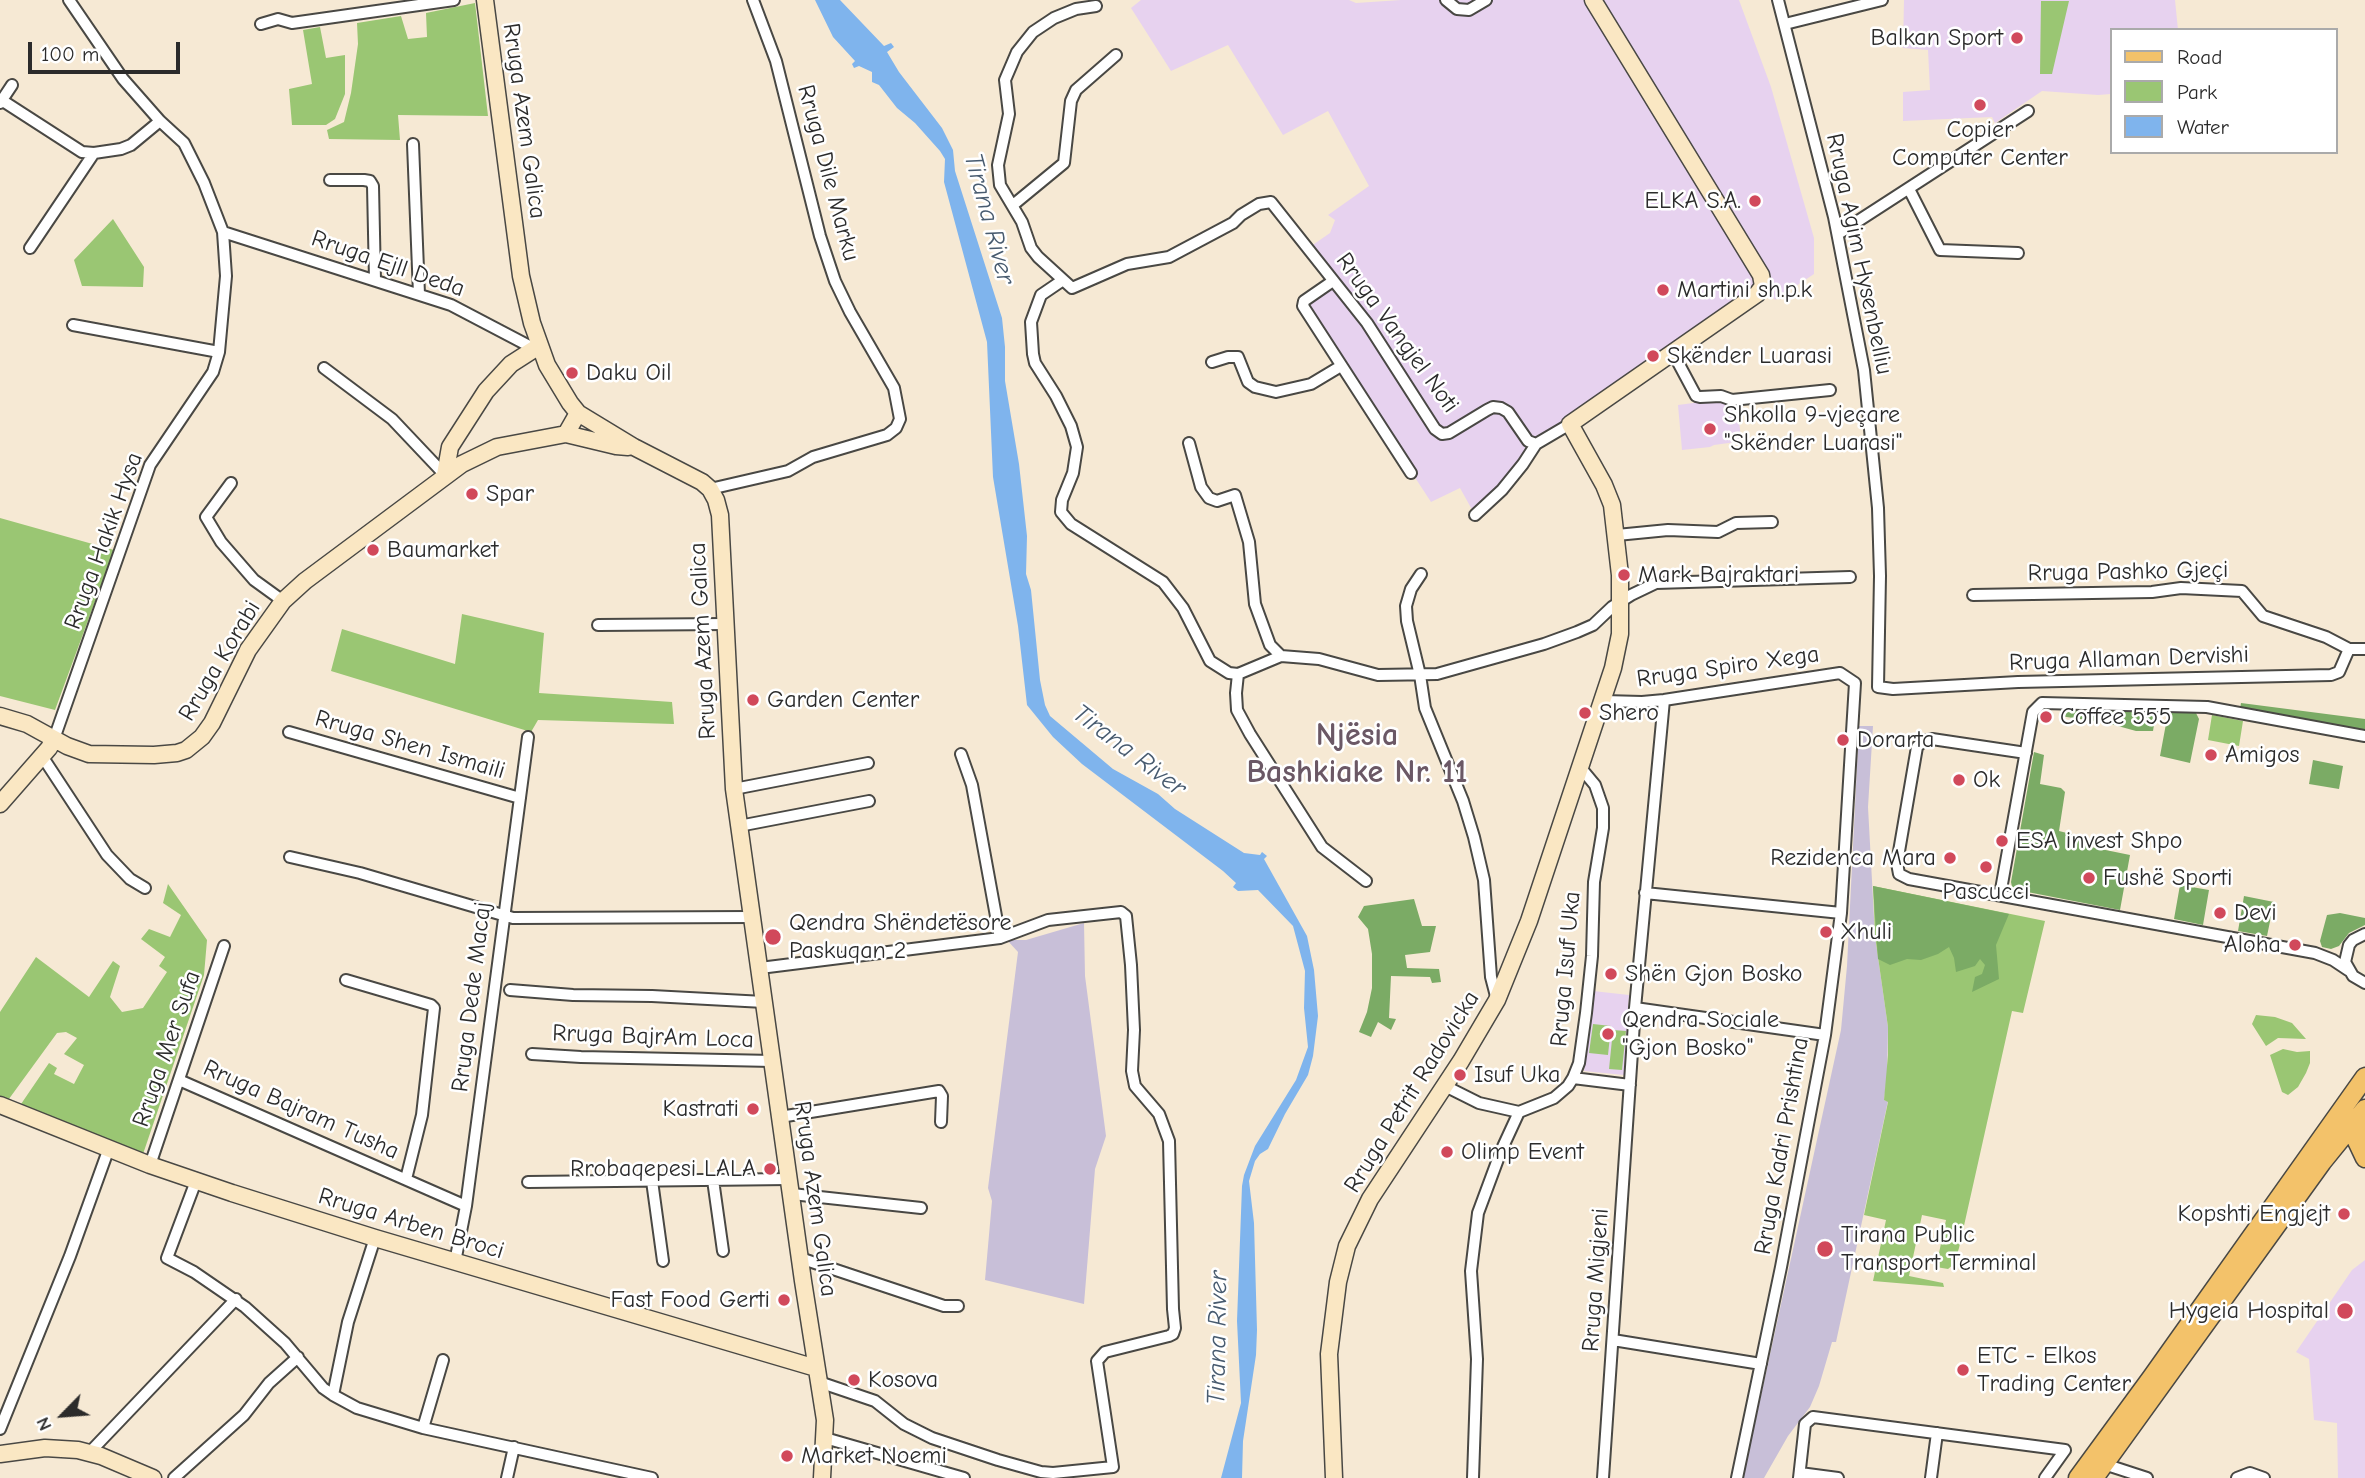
<!DOCTYPE html>
<html>
<head>
<meta charset="utf-8">
<style>
  body { margin:0 }
  #map { position:relative; width:2365px; height:1478px; overflow:hidden; background:#f6e9d4; font-family:"Comic Neue",sans-serif }
  canvas { display:block }
  .legend { position:absolute; left:2110px; top:28px; width:228px; height:126px; box-sizing:border-box; background:#fff; border:2px solid #aaa; margin:0; padding:9px 12px; list-style:none; font-size:21px; color:#2b2b2b }
  .legend li { display:flex; align-items:center; gap:14px; height:35px }
  .legend b { width:35px; border:2px solid #aaa }
  .north { position:absolute; left:28px; top:1380px; width:70px; height:70px; -webkit-text-stroke:5px #fff; paint-order:stroke; rotate:245deg; font-size:19px; font-weight:700; line-height:28px; text-align:center; color:#2b2b2b }
  .north::after { content:''; display:block; margin:auto; width:24px; height:32px; background:#2b2b2b; clip-path:polygon(50% 0,100% 100%,50% 72%,0 100%) }
  .scale { position:absolute; left:28px; top:42px; width:152px; height:32px; box-sizing:border-box; border:4px solid #2b2b2b; border-top:0; padding-left:9px; font-size:21px; line-height:24px; white-space:nowrap; color:#2b2b2b; -webkit-text-stroke:5px #fff; paint-order:stroke }
</style>
</head>
<body>
<div id="map">
<canvas width="2365" height="1478"></canvas>
<ul class="legend">
<li><b style="height:9px;background:#f3c26a"></b>Road</li>
<li><b style="height:19px;background:#9ac673"></b>Park</li>
<li><b style="height:19px;background:#7fb4ed"></b>Water</li>
</ul>
<div class="north">N</div>
<div class="scale">100 m</div>
</div>
<script>
const context = document.querySelector('canvas').getContext('2d');
context.lineJoin = 'round';
function paint(path, color) { context.fillStyle = color; context.fill(path, 'evenodd'); }
const shape = rows => new Path2D(rows.map(r => 'M' + r).join(''));
function stroke(path, color, width, dash) { context.strokeStyle = color; context.lineWidth = width; context.lineCap = dash ? 'butt' : 'round'; context.setLineDash(dash || []); context.stroke(path); }
function label(font, color, halo, rows, align = 'center') {
  context.font = font + ' "Comic Neue",sans-serif'; context.lineWidth = 5; context.setLineDash([]); context.textBaseline = 'middle'; context.strokeStyle = halo; context.fillStyle = color; for (const [text, x, y, turn = 0] of rows) {
    context.save(); context.translate(x, y); context.rotate((+turn || 0) * Math.PI / 180); context.textAlign = isNaN(turn) ? turn : align; if (halo) context.strokeText(text, 0, 0); context.fillText(text, 0, 0); context.restore();
  }
}
const built = shape([
  [1141,0,1349,0,1356,3,1401,0,1739,0,1771,87,1814,238,1814,274,1775,300,1764,286,1536,444,1475,515,1460,488,1431,502,1303,306,1333,281,1307,249,1330,233,1335,220,1328,215,1369,186,1328,111,1283,135,1228,45,1171,71,1131,8],
  [1904,0,2175,0,2178,30,2111,30,2111,94,2098,95,2042,91,1995,123,1992,117,1903,121,1903,92,1930,90,1928,50,1903,48],
  [1724,399,1737,405,1741,438,1736,442,1714,445,1710,447,1682,450,1678,405],
  [1593,991,1629,995,1624,1075,1584,1071],
  [2365,1260,2365,1478,2338,1478,2337,1423,2314,1420,2309,1359,2296,1352,2352,1270]
]);
const industrial = shape([
  [1859,726,1873,726,1868,807,1875,936,1888,1027,1887,1078,1884,1100,1888,1101,1836,1342,1832,1342,1819,1386,1810,1407,1788,1436,1764,1478,1743,1478,1841,1030,1847,966],
  [1084,923,1085,976,1106,1136,1095,1169,1084,1304,985,1280,992,1201,988,1188,1018,952,1007,940,1026,940]
]);
const green = shape([
  [2041,1,2069,1,2052,74,2040,74],
  [475,3,488,116,398,115,400,140,329,139,327,130,344,122,351,93,358,44,357,23,401,16,408,39,427,37,426,13],
  [320,27,326,58,345,55,345,94,335,119,326,125,292,125,289,89,312,84,303,30],
  [113,219,144,267,143,287,82,286,74,260],
  [0,518,114,550,55,710,0,696],
  [462,614,544,633,539,693,672,702,674,724,538,720,531,732,331,671,342,629,455,664],
  [2212,715,2243,721,2239,746,2208,740],
  [168,884,207,940,204,975,143,1154,19,1107,49,1063,57,1068,54,1074,74,1084,84,1065,64,1054,77,1038,66,1032,57,1033,6,1103,0,1099,0,1012,36,957,89,997,113,961,120,966,110,997,122,1012,143,1008,167,972,159,966,165,957,141,939,149,929,170,937,181,915,163,903],
  [1873,886,2045,921,2023,1013,2012,1011,1959,1248,1954,1264,1948,1269,1936,1267,1946,1220,1922,1215,1909,1276,1943,1283,1944,1287,1873,1281,1886,1220,1864,1215,1888,1102,1884,1100,1888,1055,1888,1027,1875,936],
  [2256,1015,2275,1017,2292,1023,2306,1039,2278,1038,2266,1046,2252,1024],
  [1593,1024,1611,1026,1608,1055,1589,1053],
  [1613,1030,1626,1031,1622,1070,1609,1069],
  [2283,1049,2297,1052,2310,1051,2310,1063,2306,1073,2298,1087,2288,1095,2282,1092,2270,1055]
]);
const forest = shape([
  [2241,703,2365,719,2365,731,2240,709],
  [2060,709,2156,713,2153,731,2136,731,2107,723,2060,716],
  [2168,713,2196,713,2199,719,2190,763,2160,756],
  [2034,752,2044,755,2040,784,2061,788,2065,792,2059,831,2087,838,2086,846,2130,855,2120,910,2017,890,2012,887,2011,882],
  [2313,760,2343,766,2339,789,2309,784],
  [2180,885,2209,890,2203,925,2174,919],
  [1873,886,2009,914,1996,945,1999,979,1972,992,1975,977,1982,974,1985,965,1980,959,1975,966,1956,972,1954,958,1949,947,1938,954,1921,960,1907,959,1890,965,1878,959],
  [2244,896,2274,902,2267,936,2238,931],
  [1414,899,1422,926,1436,926,1430,952,1405,955,1407,968,1439,969,1441,982,1432,983,1430,977,1391,976,1389,1018,1396,1019,1391,1030,1378,1022,1371,1037,1359,1032,1367,1012,1372,988,1372,954,1368,929,1358,917,1364,906],
  [2340,913,2365,918,2365,925,2349,933,2339,946,2331,949,2322,947,2320,941,2327,915]
]);
const water = shape([
  [815,0,840,0,884,46,891,43,894,47,887,52,899,72,942,128,953,150,955,171,1002,318,1005,347,1005,381,1019,464,1027,536,1026,574,1031,590,1040,680,1045,705,1050,716,1113,769,1158,794,1175,809,1244,853,1260,855,1262,852,1267,856,1264,859,1307,936,1314,970,1318,1016,1313,1056,1308,1075,1285,1114,1268,1149,1260,1154,1255,1161,1249,1181,1254,1223,1257,1330,1256,1355,1243,1441,1242,1478,1221,1478,1241,1403,1237,1321,1242,1186,1244,1175,1255,1146,1296,1080,1308,1047,1304,1008,1305,971,1293,926,1258,890,1238,891,1233,887,1236,883,1223,871,1082,764,1053,737,1027,705,1018,626,993,477,987,342,944,182,945,159,940,151,915,123,897,108,879,85,872,82,872,72,859,66,854,68,852,64,855,61,833,37]
]);
const street = shape([
  [1446,0,1457,9,1469,10,1486,0],
  [1778,0,1834,217,1864,370,1878,508,1880,576,1878,687,1893,689,2018,682,2331,675,2339,672,2349,649],
  [1096,6,1076,9,1054,18,1033,32,1017,52,1005,80,1009,114,998,165,1000,185,1022,222,1031,248,1038,257,1072,288,1127,264,1169,257,1233,223,1241,215,1259,204,1271,202,1367,323,1435,429,1442,434,1449,433,1487,410,1493,407,1501,408,1508,412,1528,441,1536,444],
  [261,24,278,19,292,23,454,0],
  [1785,24,1882,0],
  [3,101,82,152,94,153,121,149,131,145,160,121],
  [0,103,12,85],
  [413,144,419,294],
  [330,180,364,180,370,181,373,186,375,280],
  [1909,189,1940,250,2018,253],
  [1013,205,1064,163,1071,101,1076,90,1116,55],
  [223,232,451,305,533,348],
  [1838,234,2028,111],
  [30,248,94,153],
  [1063,280,1041,295,1031,322,1033,354,1035,363,1056,396,1071,426,1077,447,1073,473,1062,500,1061,512,1071,524,1163,582,1183,608,1210,661,1229,673,1238,674,1281,656,1319,659,1378,675,1437,674,1544,644,1577,632,1593,625,1612,607,1631,595,1656,583,1850,577],
  [1333,281,1304,301,1303,306,1411,473],
  [73,325,219,352],
  [1673,353,1696,396,1700,397,1721,396,1732,400,1830,390],
  [1212,362,1228,357,1238,357,1248,382,1255,387,1276,392,1311,384,1341,366],
  [324,368,392,419,445,475],
  [1189,443,1201,487,1209,498,1217,501,1235,495,1249,542,1255,604,1270,645,1281,656],
  [231,483,206,517,221,542,254,580,283,601],
  [710,489,788,471,813,457,887,435,896,428,900,419,894,388,850,312,835,281,820,236,776,61,753,0],
  [1475,515,1502,490,1523,464,1536,444,1570,424],
  [1617,535,1668,530,1718,532,1736,523,1772,522],
  [1421,574,1411,589,1406,606,1407,621,1420,675,1425,708,1463,801,1474,837,1484,880,1491,977,1497,1000],
  [1973,595,2152,592,2181,588,2242,591,2263,616,2326,637,2349,649,2365,649],
  [598,625,725,624],
  [1238,674,1236,693,1237,710,1250,734,1322,847,1366,881],
  [1604,701,1642,702,1664,700,1840,673,1855,683,1841,913,1825,1035,1781,1267,1737,1478],
  [289,732,520,798],
  [54,739,150,465,213,372,219,352,226,276,223,232,204,183,184,143,160,121,123,79,69,0],
  [2026,753,1932,739,1923,741,1917,747,1897,863,1899,874,1909,879,2315,953,2333,960,2348,970],
  [961,754,972,785,1000,938],
  [42,756,107,855,130,879,145,888],
  [734,789,868,763],
  [739,826,869,801],
  [290,857,360,873,513,918,752,917],
  [1645,893,1841,913],
  [2000,895,2033,712,2042,703,2207,707,2365,736],
  [2365,934,2353,940,2349,945,2345,962,2353,976,2365,983],
  [760,968,1000,938,1048,920,1121,912,1126,916,1131,965,1134,1030,1132,1071,1135,1086,1159,1114,1169,1141,1173,1309,1175,1328,1173,1334,1169,1336,1105,1352,1097,1361,1113,1467,1053,1473,1041,1472,998,1460,932,1438,904,1424,875,1401,819,1382],
  [346,980,431,1005,434,1008,422,1115,406,1179],
  [510,990,573,995,652,996,764,1002],
  [1635,1008,1825,1035],
  [532,1054,581,1057,773,1061],
  [1573,1078,1630,1085],
  [179,1080,466,1206],
  [1445,1086,1479,1103,1519,1112,1554,1098,1568,1086,1573,1078,1579,1063,1586,1013,1592,956,1594,882,1603,828,1603,808,1595,785,1580,767],
  [780,1117,939,1091,942,1096,941,1122],
  [150,1165,224,946],
  [713,1180,723,1251],
  [196,1181,167,1258,194,1272,245,1307,285,1343,323,1388,333,1395,357,1408,423,1428,652,1478],
  [652,1181,663,1261],
  [528,1182,789,1179],
  [792,1194,921,1208],
  [800,1258,944,1306,958,1306],
  [455,1262,466,1206,528,737],
  [1613,1340,1761,1364],
  [333,1395,348,1322,375,1238],
  [423,1428,443,1360],
  [0,1429,70,1256,109,1148],
  [825,1438,964,1478],
  [90,1452,236,1299],
  [2104,1464,2147,1478],
  [1800,1473,1838,1478],
  [174,1478,244,1415,269,1383,298,1357],
  [507,1478,514,1447],
  [1473,1478,1477,1359,1471,1271,1478,1213,1501,1151,1519,1112],
  [1603,1478,1635,1008,1664,700],
  [1799,1478,1805,1424,1813,1417,2065,1450,2045,1478],
  [1931,1478,1937,1433],
  [2237,1478,2250,1473,2264,1478]
]);
const secondary = shape([
  [485,0,521,276,532,323,547,365,570,403,578,413,634,447,702,482,710,489,716,500,720,515,734,789,803,1281,825,1420,822,1478],
  [566,434,616,446,628,447],
  [445,475,450,447,486,391,511,364,539,346],
  [0,716,27,724,67,746,89,754,154,755,177,753,186,750,202,737,212,723,248,650,283,601,305,581,462,464,497,447,566,434,578,413],
  [0,804,49,748,54,739],
  [0,1105,150,1165,232,1193,375,1238,816,1368],
  [0,1454,45,1448,78,1450,101,1456,153,1478],
  [1334,1478,1329,1354,1338,1282,1347,1246,1370,1199,1461,1061,1497,1000,1529,921,1613,668,1620,634,1620,575,1612,505,1604,485,1570,424,1757,294,1763,286,1761,275,1593,0]
]);
const primary = shape([
  [2357,1119,2356,1139,2365,1158],
  [2078,1478,2152,1377,2365,1077],
  [2094,1478,2322,1162,2365,1109]
]);
const markers = [
  [2017,38,7,"#d1495b"],
  [1980,105,7,"#d1495b"],
  [1755,201,7,"#d1495b"],
  [1663,290,7,"#d1495b"],
  [1653,356,7,"#d1495b"],
  [572,373,7,"#d1495b"],
  [1710,429,7,"#d1495b"],
  [472,494,7,"#d1495b"],
  [373,550,7,"#d1495b"],
  [1624,575,7,"#d1495b"],
  [753,700,7,"#d1495b"],
  [1585,713,7,"#d1495b"],
  [2046,717,7,"#d1495b"],
  [1843,740,7,"#d1495b"],
  [2211,755,7,"#d1495b"],
  [1959,780,7,"#d1495b"],
  [2002,841,7,"#d1495b"],
  [1950,858,7,"#d1495b"],
  [1986,867,7,"#d1495b"],
  [2089,878,7,"#d1495b"],
  [2220,913,7,"#d1495b"],
  [1826,932,7,"#d1495b"],
  [773,937,9,"#d1495b"],
  [2295,945,7,"#d1495b"],
  [1611,974,7,"#d1495b"],
  [1608,1034,7,"#d1495b"],
  [1460,1075,7,"#d1495b"],
  [753,1109,7,"#d1495b"],
  [1447,1152,7,"#d1495b"],
  [770,1169,7,"#d1495b"],
  [2344,1214,7,"#d1495b"],
  [1825,1249,9,"#d1495b"],
  [784,1300,7,"#d1495b"],
  [2345,1311,9,"#d1495b"],
  [1963,1370,7,"#d1495b"],
  [854,1380,7,"#d1495b"],
  [787,1456,7,"#d1495b"]
];
const poiNames = [
  ["Balkan Sport",2003,38,"right"],
  ["Copier",1980,130,"center"],
  ["Computer Center",1980,158,"center"],
  ["ELKA S.A.",1741,201,"right"],
  ["Martini sh.p.k",1677,290],
  ["Skënder Luarasi",1667,356],
  ["Daku Oil",586,373],
  ["Shkolla 9-vjeçare",1724,415],
  ["\"Skënder Luarasi\"",1724,443],
  ["Spar",486,494],
  ["Baumarket",387,550],
  ["Mark Bajraktari",1638,575],
  ["Garden Center",767,700],
  ["Shero",1599,713],
  ["Coffee 555",2060,717],
  ["Dorarta",1857,740],
  ["Amigos",2225,755],
  ["Ok",1973,780],
  ["ESA invest Shpo",2016,841],
  ["Rezidenca Mara",1936,858,"right"],
  ["Fushë Sporti",2103,878],
  ["Pascucci",1986,892,"center"],
  ["Devi",2234,913],
  ["Qendra Shëndetësore",789,923],
  ["Paskuqan 2",789,951],
  ["Xhuli",1840,932],
  ["Aloha",2281,945,"right"],
  ["Shën Gjon Bosko",1625,974],
  ["Qendra Sociale",1622,1020],
  ["\"Gjon Bosko\"",1622,1048],
  ["Isuf Uka",1474,1075],
  ["Kastrati",739,1109,"right"],
  ["Olimp Event",1461,1152],
  ["Rrobaqepesi LALA",756,1169,"right"],
  ["Kopshti Engjejt",2330,1214,"right"],
  ["Tirana Public",1841,1235],
  ["Transport Terminal",1841,1263],
  ["Fast Food Gerti",770,1300,"right"],
  ["Hygeia Hospital",2329,1311,"right"],
  ["ETC - Elkos",1977,1356],
  ["Trading Center",1977,1384],
  ["Kosova",868,1380],
  ["Market Noemi",801,1456]
];
const streetNames = [
  ["Rruga Azem Galica",524,121,82],
  ["Rruga Dile Marku",828,173,75],
  ["Rruga Agim Hysenbelliu",1859,254,78],
  ["Rruga Ejll Deda",388,264,19],
  ["Rruga Vangjel Noti",1397,333,54],
  ["Rruga Hakik Hysa",104,541,-70],
  ["Rruga Pashko Gjeçi",2128,572,-1],
  ["Rruga Azem Galica",703,641,-93],
  ["Rruga Allaman Dervishi",2129,659,-2],
  ["Rruga Korabi",220,661,-59],
  ["Rruga Spiro Xega",1728,667,-8],
  ["Rruga Shen Ismaili",410,745,16],
  ["Rruga Isuf Uka",1566,969,-85],
  ["Rruga Dede Macaj",472,997,-83],
  ["Rruga BajrAm Loca",653,1037,2],
  ["Rruga Mer Sufa",167,1049,-71],
  ["Rruga Petrit Radovicka",1412,1092,-58],
  ["Rruga Bajram Tusha",301,1110,24],
  ["Rruga Kadri Prishtina",1782,1146,-80],
  ["Rruga Azem Galica",815,1199,82],
  ["Rruga Arben Broci",411,1224,17],
  ["Rruga Migjeni",1596,1280,-86]
];
const waterNames = [
  ["Tirana River",989,219,75],
  ["Tirana River",1129,751,37],
  ["Tirana River",1218,1338,-89]
];
const districtNames = [
  ["Njësia",1357,736],
  ["Bashkiake Nr. 11",1357,773]
];
paint(built, '#e7d2ef');
paint(industrial, '#c8bfd8');
paint(green, '#9ac673');
paint(forest, '#7bab65');
paint(water, '#7fb4ed');
stroke(street, '#494844', 14);
stroke(secondary, '#494844', 19);
stroke(primary, '#494844', 21);
stroke(street, '#fff', 10);
stroke(secondary, '#fae7c3', 16);
stroke(primary, '#f3c26a', 18);
for (const [x, y, r, color] of markers) { const dot = new Path2D(); dot.arc(x, y, r, 0, 2 * Math.PI); context.fillStyle = color; context.fill(dot); stroke(dot, '#fff', 2.5); }
label('24px', '#2b2b2b', '#fff', poiNames, 'left');
label('24px', '#2b2b2b', '#fff', streetNames);
label('italic 26px', '#485b6f', '#fff', waterNames);
label('bold 32px', '#6b5865', '#fff', districtNames);
</script>
</body>
</html>
